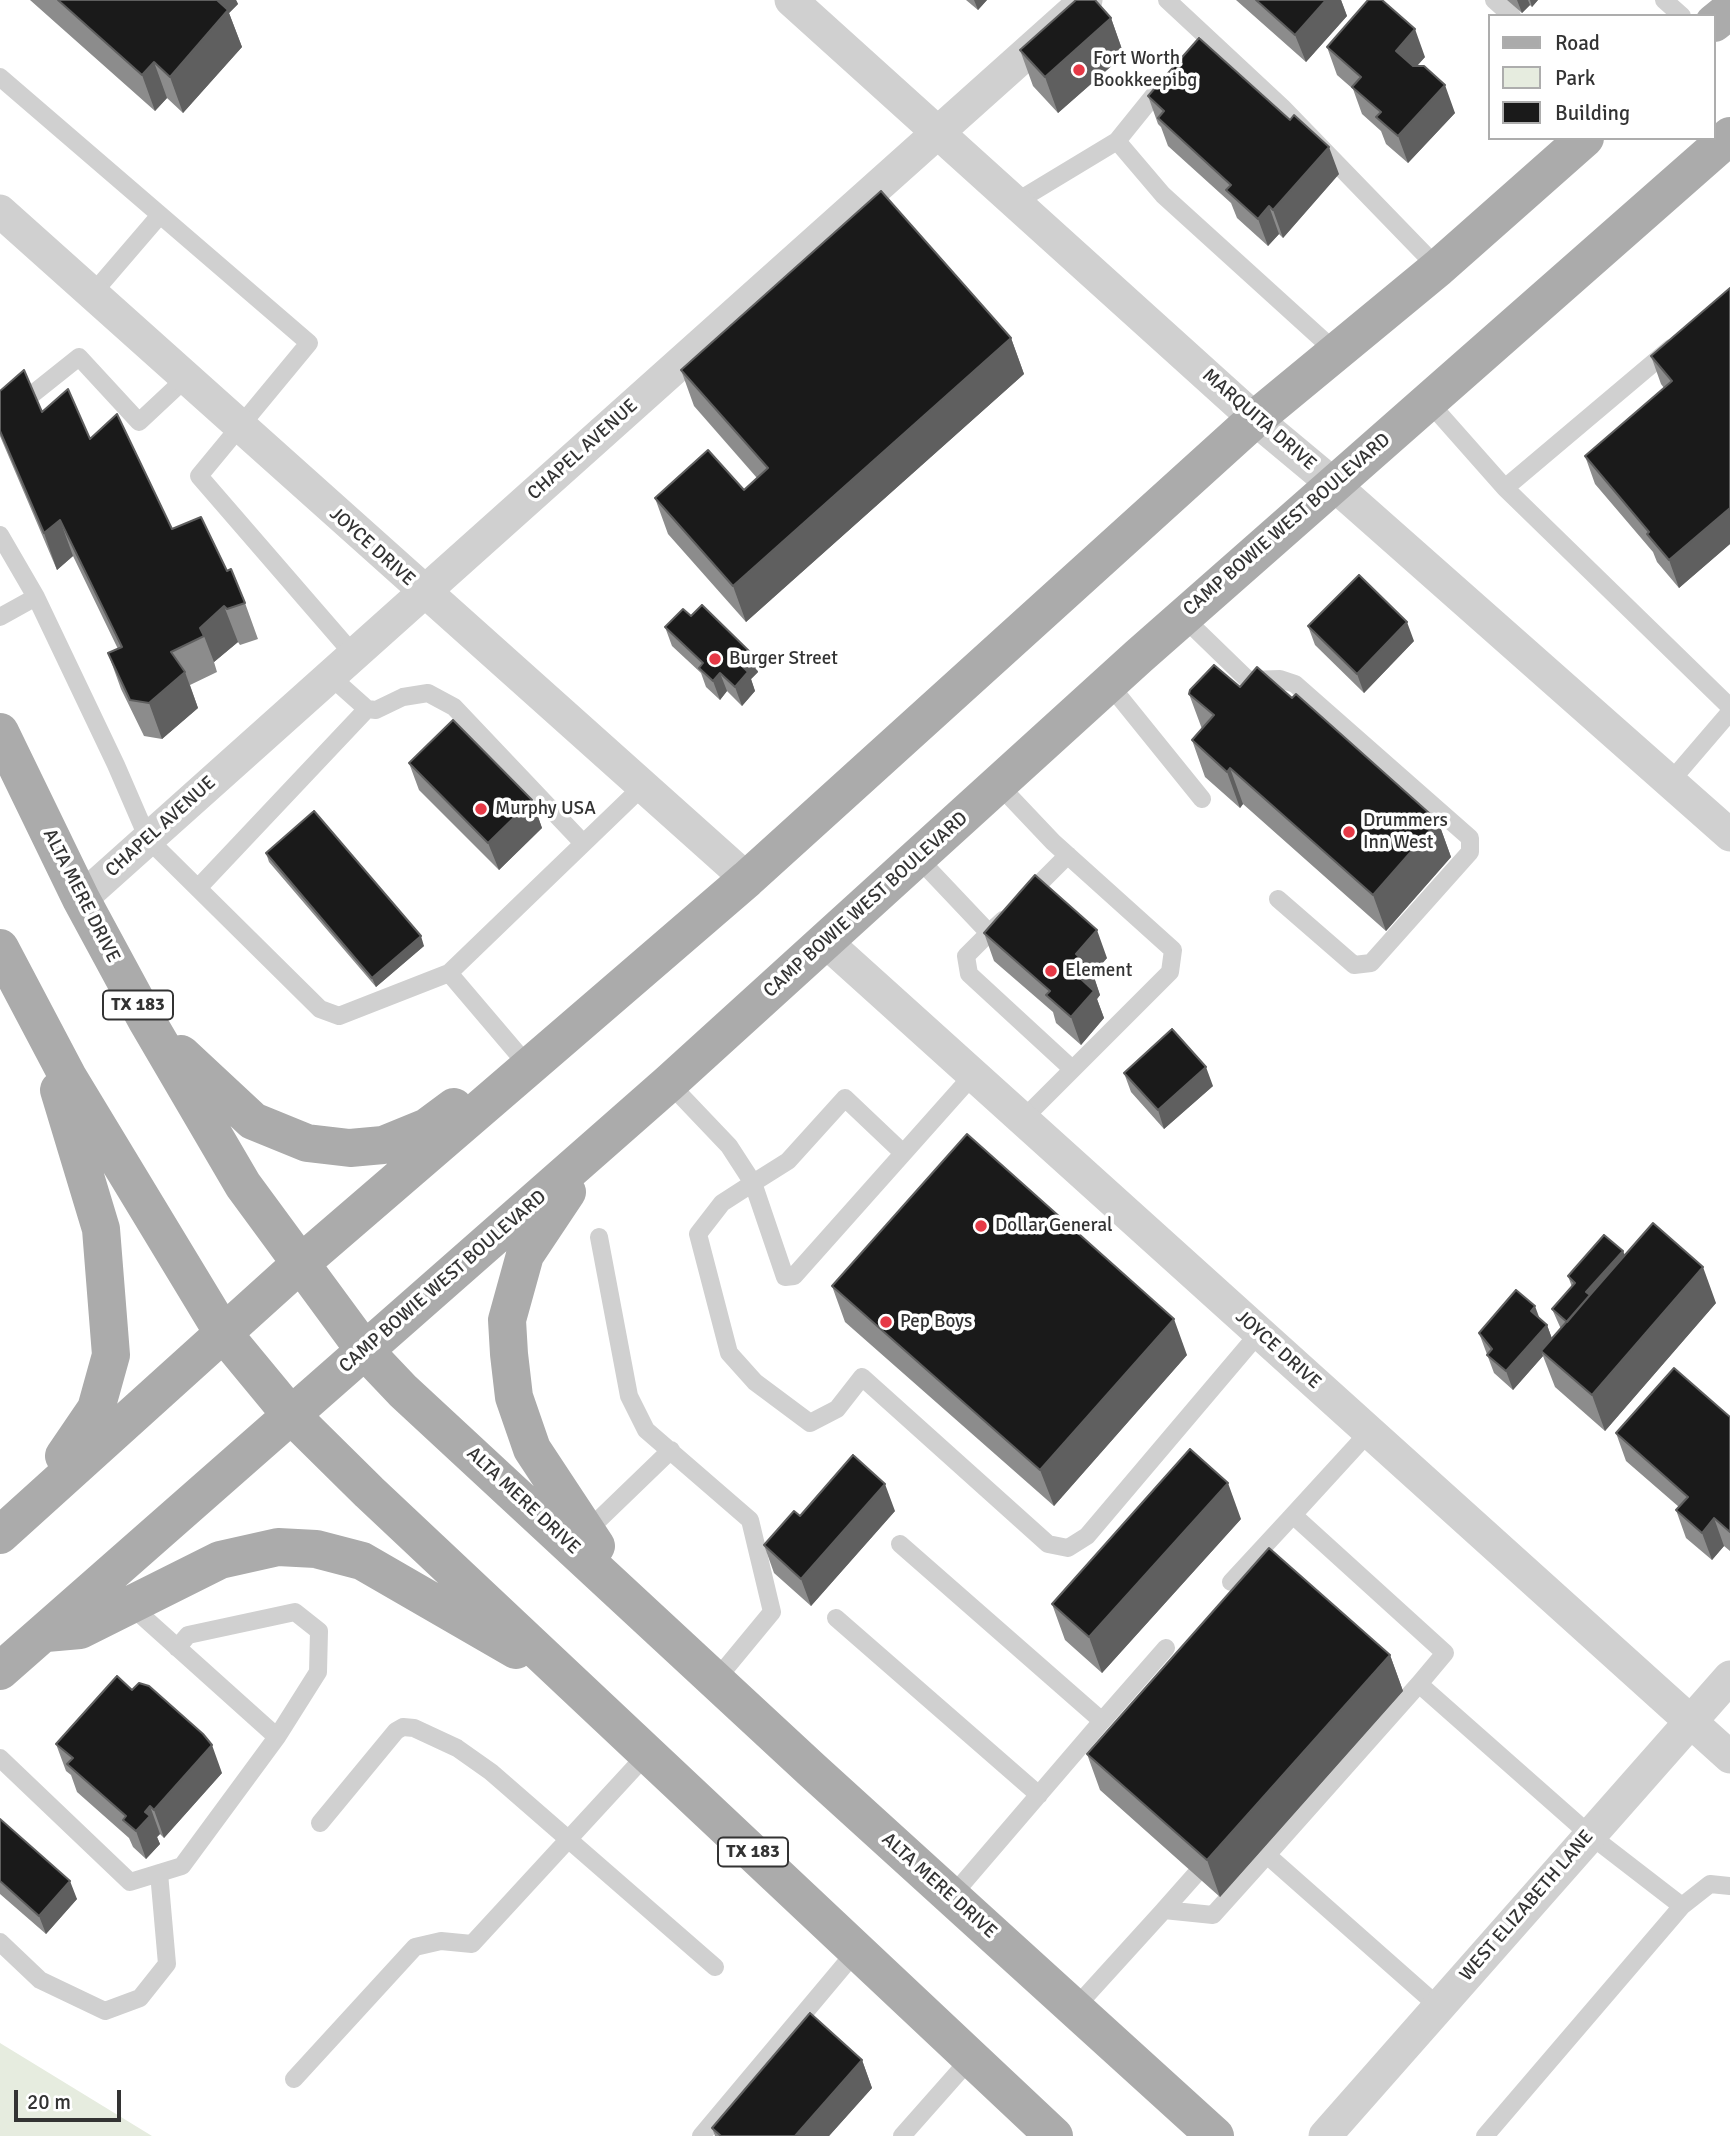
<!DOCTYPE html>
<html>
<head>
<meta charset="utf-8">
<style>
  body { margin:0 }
  #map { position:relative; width:1730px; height:2136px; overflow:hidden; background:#fff; font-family:Signika,sans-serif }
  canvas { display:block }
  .legend { position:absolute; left:1488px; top:14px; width:228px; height:126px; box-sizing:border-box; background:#fff; border:2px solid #adadad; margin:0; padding:9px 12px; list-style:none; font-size:21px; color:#333 }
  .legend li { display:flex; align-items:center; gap:14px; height:35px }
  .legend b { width:35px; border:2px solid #adadad }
  .scale { position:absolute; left:14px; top:2090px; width:107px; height:32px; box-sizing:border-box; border:4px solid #333; border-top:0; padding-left:9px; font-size:21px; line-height:24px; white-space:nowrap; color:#333; -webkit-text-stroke:5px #fff; paint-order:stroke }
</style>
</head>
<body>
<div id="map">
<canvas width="1730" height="2136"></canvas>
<ul class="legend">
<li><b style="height:9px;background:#ababab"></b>Road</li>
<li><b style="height:19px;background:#e6ecdf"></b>Park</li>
<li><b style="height:19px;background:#1a1a1a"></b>Building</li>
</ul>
<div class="scale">20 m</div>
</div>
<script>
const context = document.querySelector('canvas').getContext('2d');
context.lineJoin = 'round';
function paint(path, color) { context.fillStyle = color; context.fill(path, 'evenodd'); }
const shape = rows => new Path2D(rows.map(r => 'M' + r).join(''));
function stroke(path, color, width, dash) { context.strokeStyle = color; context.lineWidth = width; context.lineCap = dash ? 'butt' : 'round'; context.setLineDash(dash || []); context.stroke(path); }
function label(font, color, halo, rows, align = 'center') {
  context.font = font + ' Signika,sans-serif'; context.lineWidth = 7; context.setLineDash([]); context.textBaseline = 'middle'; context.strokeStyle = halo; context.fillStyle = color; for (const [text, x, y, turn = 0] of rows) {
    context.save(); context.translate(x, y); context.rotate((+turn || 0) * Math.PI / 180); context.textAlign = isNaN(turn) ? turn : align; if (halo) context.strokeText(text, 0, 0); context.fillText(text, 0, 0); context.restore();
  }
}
const green = shape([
  [0,2043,152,2136,0,2136]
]);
const service = shape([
  [1167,0,1282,107,1438,268],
  [1494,0,1512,16],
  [1664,0,1682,16],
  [0,77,309,343,199,476,354,655],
  [1163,84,1117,141,1163,195,1336,352],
  [1016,202,1117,141],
  [93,293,160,215],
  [1428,401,1505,488,1671,348],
  [0,420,79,357,139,422,185,379],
  [1505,488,1730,707],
  [0,535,36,597],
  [0,617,36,597,116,765,148,839,320,1009,339,1016,449,973,529,1067],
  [1183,617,1248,680,1280,679,1295,684,1470,838,1470,852,1371,963,1354,965,1278,899],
  [330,676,367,709,376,710,403,697,428,693,454,707,583,843],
  [1109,684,1202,799],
  [1670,782,1730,712],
  [998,784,1053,842,1173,950,1170,972,1023,1119],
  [918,858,989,933,1003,920],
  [198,888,367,709],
  [1025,898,1068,855],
  [989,933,966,956,969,974,1071,1068],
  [449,973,642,787],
  [669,1083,729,1146,753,1183,722,1203,698,1234,729,1353,755,1382,810,1423,837,1409,862,1377,1048,1544,1068,1548,1087,1536,1259,1333],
  [903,1153,845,1098,788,1161,753,1183,785,1277,794,1276,973,1075],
  [599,1237,629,1396,646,1430,750,1520,772,1612,715,1681],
  [1369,1432,1293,1515,1445,1653,1419,1684],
  [586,1532,671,1450],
  [900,1544,1102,1721,951,1897],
  [1231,1582,1293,1515],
  [836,1618,1039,1795],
  [177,1648,188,1635,295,1612,319,1631,318,1672,277,1737],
  [1102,1721,1166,1648],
  [0,1758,130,1882,182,1866,277,1737,130,1605],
  [320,1823,396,1731,403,1727,414,1728,457,1748,491,1772,715,1967],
  [1267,1855,1419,1684,1590,1835,1682,1906,1485,2136],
  [1682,1906,1710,1884,1730,1886],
  [1164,1910,1195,1875],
  [0,1942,40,1980,105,2011,140,1998,167,1964,159,1873],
  [1074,2009,1164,1910,1213,1915,1267,1855,1439,2007],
  [294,2079,415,1947,441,1941,472,1944,648,1753],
  [701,2136,857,1950],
  [902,2136,971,2058]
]);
const minor = shape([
  [791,0,1255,419,1333,484,1730,835],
  [0,211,747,879],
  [81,899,1086,0],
  [826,942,1730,1757],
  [1325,2136,1730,1677]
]);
const primary = shape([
  [1714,23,1730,10],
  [0,732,81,899,147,1021,243,1185,365,1351,403,1391,812,1770,1215,2136],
  [0,948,68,1077,223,1333,290,1414,369,1492,1054,2136],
  [181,1054,253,1121,307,1143,350,1148,383,1145,427,1127,454,1107],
  [59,1090,101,1229,111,1355,96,1409,64,1456],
  [567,1192,525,1255,507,1320,509,1354,514,1397,532,1449,596,1546],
  [0,1535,300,1264,747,879,1255,419,1438,268,1585,138],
  [46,1633,80,1630,220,1560,278,1547,316,1549,362,1561,516,1650],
  [0,1671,669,1083,1139,656,1730,136]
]);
const wall = shape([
  [30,0,236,0,238,4,229,13,242,47,183,113,167,98,155,111],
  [966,0,987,0,978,10],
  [1236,0,1341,0,1347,16,1306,62],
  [1507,0,1538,0,1532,7,1530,5,1522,13],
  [1111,18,1124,55,1058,113,1033,86,1020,50],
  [1327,47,1425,57,1417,66,1455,113,1408,163,1386,144,1381,131,1362,114,1353,89,1337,75],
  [1148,96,1339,174,1283,238,1279,234,1268,246,1237,218,1231,203,1168,146,1161,127,1158,124],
  [1730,288,1730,544,1679,588,1657,562,1653,552,1595,484,1585,456,1664,388,1661,384,1651,356],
  [1011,338,1024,374,746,622,668,534,655,498,744,490,757,478,694,406,681,370],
  [0,391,42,412,90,439,172,529,227,571,245,603,258,639,240,645,238,642,214,662,217,672,190,685,198,708,162,739,144,736,121,689,108,653,118,649,73,556,57,570,0,436],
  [691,616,751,653,758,672,751,679,755,691,742,706,727,691,720,700,706,687,701,673,672,646,665,627],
  [1308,626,1414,641,1364,693,1315,645],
  [1240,687,1292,698,1438,821,1451,857,1386,931,1243,804,1240,808,1205,777,1192,740,1202,729,1189,694],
  [409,763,532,800,542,828,499,870,419,790],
  [266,853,424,946,376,987,269,862],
  [984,933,1107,958,1093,974,1100,995,1097,999,1104,1018,1081,1045,1056,1023,1053,1012,994,961],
  [1124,1073,1213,1086,1164,1129,1131,1092],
  [1623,1251,1625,1255,1716,1303,1605,1431,1555,1387,1543,1356,1513,1390,1494,1373,1479,1333,1539,1318,1547,1325,1552,1339,1561,1329,1552,1309,1572,1287,1568,1276],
  [832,1286,1187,1355,1054,1506,845,1322],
  [1730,1417,1730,1551,1724,1546,1712,1560,1686,1538,1676,1510,1679,1507,1626,1461,1616,1433],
  [895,1511,811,1606,774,1573,764,1545,800,1516],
  [1241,1519,1102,1673,1065,1640,1052,1604],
  [1390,1655,1403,1691,1220,1897,1100,1790,1087,1754],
  [56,1744,222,1773,164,1838,160,1834,157,1837,160,1844,146,1859,133,1847,129,1838,77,1792,71,1775,66,1771],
  [0,1819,77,1899,46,1934,0,1894],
  [862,2060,872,2088,829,2136,715,2136,712,2128]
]);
const shadedWall = shape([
  [209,0,236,0,238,4,229,13,242,47,183,113,170,77],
  [974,0,987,0,978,10],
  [1326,0,1341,0,1347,16,1306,62,1295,35],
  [1517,0,1528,0,1530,5,1522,13],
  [1530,0,1538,0,1532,7],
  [1111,18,1124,55,1058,113,1045,77],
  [1415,29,1425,57,1406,78,1396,51],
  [154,62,167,98,155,111,142,75],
  [1445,85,1455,113,1408,163,1398,136],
  [1329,147,1339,174,1283,238,1273,210],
  [1269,206,1279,234,1268,246,1258,219],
  [1011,338,1024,374,746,622,733,586],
  [1730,508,1730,544,1679,588,1669,560],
  [60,520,73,556,57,570,44,533],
  [224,606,238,642,214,662,204,636,200,628],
  [1407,622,1414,641,1364,693,1357,674],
  [751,653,758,672,751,679,755,691,742,706,735,687,740,664],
  [185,672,198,708,162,739,149,703],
  [720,673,727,691,720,700,713,681],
  [1230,768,1243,804,1240,808,1227,772],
  [532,800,542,828,499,870,488,843],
  [1438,821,1451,857,1386,931,1373,895],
  [1097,930,1107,958,1093,974,1100,995,1097,999,1104,1018,1081,1045,1071,1017,1080,978,1076,954],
  [421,936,424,946,376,987,372,978],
  [1206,1067,1213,1086,1164,1129,1158,1110],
  [1623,1251,1630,1270,1570,1325,1586,1292],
  [1703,1267,1716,1303,1605,1431,1592,1395],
  [1535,1306,1542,1325,1531,1311],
  [1174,1319,1187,1355,1054,1506,1040,1470],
  [1547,1325,1554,1344,1541,1351,1543,1356,1513,1390,1506,1371],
  [1228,1483,1241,1519,1102,1673,1089,1637],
  [885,1484,895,1511,811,1606,801,1579],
  [1714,1518,1724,1546,1712,1560,1702,1533],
  [1390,1655,1403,1691,1220,1897,1207,1860],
  [212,1745,222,1773,164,1838,154,1810],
  [150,1806,160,1834,157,1837,160,1844,146,1859,136,1831,145,1812],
  [70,1881,77,1899,46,1934,39,1916],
  [862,2060,872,2088,829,2136,795,2136]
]);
const building = shape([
  [58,0,217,0,228,10,170,77,154,62,142,75,58,0],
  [1076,0,1095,0,1111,18,1045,77,1020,50,1076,0],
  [1256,0,1326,0,1295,35,1256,0],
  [1368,0,1382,0,1415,29,1396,51,1413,66,1424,66,1445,85,1398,136,1376,117,1381,112,1352,87,1361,77,1327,47,1368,0],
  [1199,38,1290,120,1294,115,1329,147,1273,210,1269,206,1258,219,1226,190,1231,185,1158,118,1164,111,1148,96,1199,38],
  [881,191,1011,338,733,586,655,498,708,450,744,490,768,468,681,370,881,191],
  [1730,288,1730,508,1669,560,1647,534,1649,532,1585,456,1672,381,1651,356,1730,288],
  [24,370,42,412,68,389,90,439,117,414,172,529,201,517,227,571,231,569,245,603,227,609,224,606,200,628,204,636,171,652,185,672,149,703,130,700,108,653,122,647,60,520,44,533,0,431,0,391,24,370],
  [1359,575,1407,622,1357,674,1308,626,1359,575],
  [702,605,751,653,740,664,748,672,735,687,720,673,713,681,699,668,703,663,665,627,683,609,691,616,702,605],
  [1214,665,1240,687,1257,667,1292,698,1296,694,1438,821,1373,895,1230,768,1227,772,1192,740,1214,715,1189,694,1190,690,1214,665],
  [453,720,532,800,488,843,409,763,453,720],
  [314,811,421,936,372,978,266,853,314,811],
  [1035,875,1097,930,1076,954,1090,967,1080,978,1094,991,1071,1017,1046,995,1050,991,984,933,1035,875],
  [1172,1029,1206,1067,1158,1110,1124,1073,1172,1029],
  [967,1134,1174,1319,1040,1470,832,1286,967,1134],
  [1653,1223,1703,1267,1592,1395,1541,1351,1653,1223],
  [1604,1235,1623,1251,1586,1292,1590,1295,1567,1322,1552,1309,1575,1283,1568,1276,1604,1235],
  [1516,1290,1535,1306,1531,1311,1547,1325,1506,1371,1487,1355,1492,1349,1479,1333,1516,1290],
  [1674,1368,1730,1417,1730,1532,1714,1518,1702,1533,1676,1510,1688,1497,1616,1433,1674,1368],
  [1190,1449,1228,1483,1089,1637,1052,1604,1190,1449],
  [853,1455,885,1484,801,1579,764,1545,794,1511,800,1516,853,1455],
  [1269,1548,1390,1655,1207,1860,1087,1754,1269,1548],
  [117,1676,132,1690,139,1683,149,1686,203,1734,212,1745,154,1810,150,1806,145,1812,150,1816,136,1831,123,1820,126,1816,67,1764,73,1758,56,1744,117,1676],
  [0,1819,70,1881,39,1916,0,1881,0,1819],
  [810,2013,862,2060,795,2136,721,2136,712,2128,810,2013]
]);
const markers = [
  [1079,70,7,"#e63946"],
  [715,659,7,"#e63946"],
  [481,809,7,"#e63946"],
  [1349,832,7,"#e63946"],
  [1051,971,7,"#e63946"],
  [981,1226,7,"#e63946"],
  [886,1322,7,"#e63946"]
];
const shields = [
  [138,1005,70],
  [753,1852,70]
];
const shieldNames = [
  ["TX 183",138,1005],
  ["TX 183",753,1852]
];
const poiNames = [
  ["Fort Worth",1093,59],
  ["Bookkeepibg",1093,81],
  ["Burger Street",729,659],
  ["Murphy USA",495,809],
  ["Drummers",1363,821],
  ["Inn West",1363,843],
  ["Element",1065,971],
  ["Dollar General",995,1226],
  ["Pep Boys",900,1322]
];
const streetNames = [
  ["MARQUITA DRIVE",1259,420,41],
  ["CHAPEL AVENUE",583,450,-42],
  ["CAMP BOWIE WEST BOULEVARD",1287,525,-41],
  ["JOYCE DRIVE",372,547,42],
  ["CHAPEL AVENUE",161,827,-42],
  ["ALTA MERE DRIVE",81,896,63],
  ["CAMP BOWIE WEST BOULEVARD",866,905,-42],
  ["CAMP BOWIE WEST BOULEVARD",443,1282,-41],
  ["JOYCE DRIVE",1278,1350,42],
  ["ALTA MERE DRIVE",523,1501,43],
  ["ALTA MERE DRIVE",939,1886,42],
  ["WEST ELIZABETH LANE",1527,1906,-49]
];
paint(green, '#e6ecdf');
stroke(service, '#d0d0d0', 18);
stroke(minor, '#d0d0d0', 33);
stroke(primary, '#ababab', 38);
paint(wall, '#8c8c8c');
paint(shadedWall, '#5f5f5f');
paint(building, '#1a1a1a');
stroke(building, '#5f5f5f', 2);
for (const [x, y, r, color] of markers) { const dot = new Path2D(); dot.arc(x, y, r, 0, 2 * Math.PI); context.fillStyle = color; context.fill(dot); stroke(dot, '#fff', 2.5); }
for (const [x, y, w] of shields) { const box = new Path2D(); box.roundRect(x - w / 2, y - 14.5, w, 29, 5); context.fillStyle = '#fff'; context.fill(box); stroke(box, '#333', 2); }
label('bold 18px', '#333', null, shieldNames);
label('19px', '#333', '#fff', poiNames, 'left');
label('19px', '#333', '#fff', streetNames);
</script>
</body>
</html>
